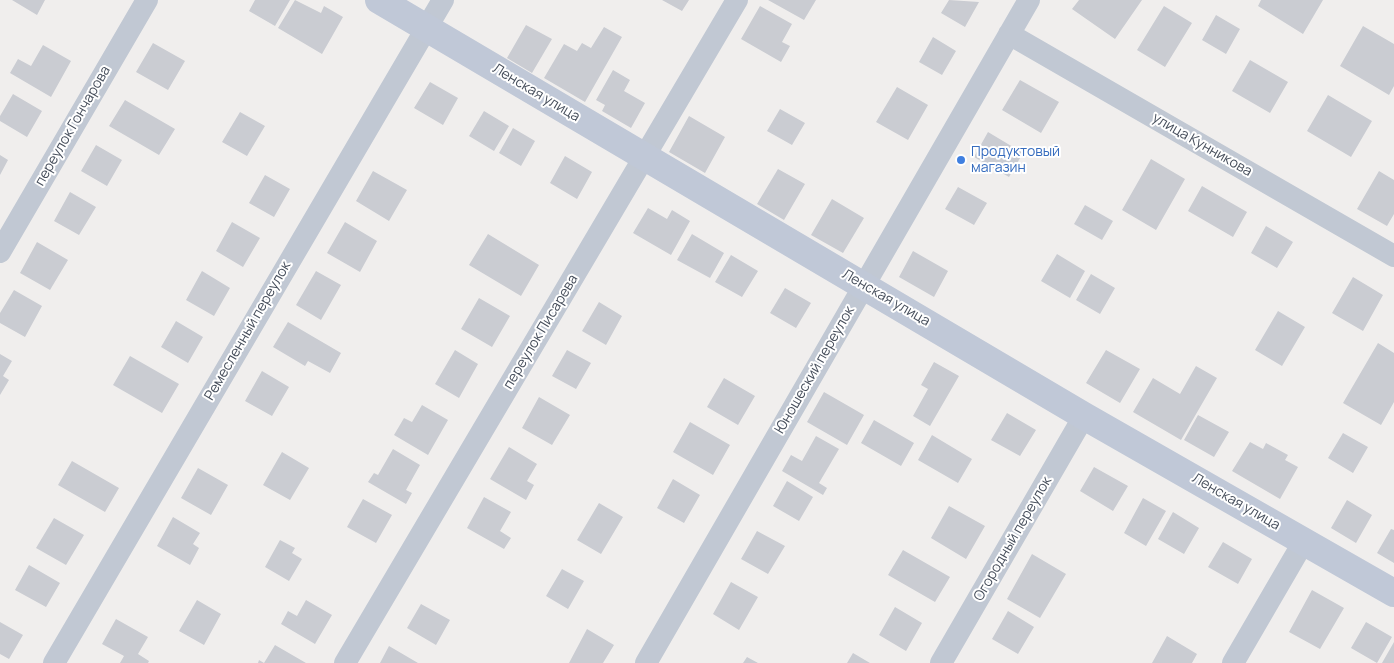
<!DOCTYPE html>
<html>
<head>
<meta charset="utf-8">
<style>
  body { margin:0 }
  canvas { display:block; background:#f0eeed }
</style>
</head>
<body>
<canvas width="1394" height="663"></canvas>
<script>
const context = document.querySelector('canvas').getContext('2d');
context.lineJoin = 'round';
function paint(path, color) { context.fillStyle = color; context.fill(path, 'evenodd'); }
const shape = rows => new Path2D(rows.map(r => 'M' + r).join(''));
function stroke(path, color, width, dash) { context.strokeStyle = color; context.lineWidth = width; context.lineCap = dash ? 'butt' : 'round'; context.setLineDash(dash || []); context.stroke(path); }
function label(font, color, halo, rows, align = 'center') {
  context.font = font + ' Manrope,sans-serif'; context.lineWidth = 4; context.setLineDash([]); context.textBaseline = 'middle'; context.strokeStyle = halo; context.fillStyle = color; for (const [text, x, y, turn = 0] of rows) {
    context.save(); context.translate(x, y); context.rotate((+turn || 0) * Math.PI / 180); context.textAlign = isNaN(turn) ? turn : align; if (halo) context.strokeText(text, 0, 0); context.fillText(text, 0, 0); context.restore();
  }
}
const building = shape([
  [12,0,45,0,37,15],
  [255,0,290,0,275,26,249,11],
  [295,0,321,13,324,6,343,17,322,54,278,28],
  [662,0,689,0,682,11],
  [768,0,816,0,804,20],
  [949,0,979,2,965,27,941,13],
  [1079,0,1142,0,1115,39,1072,9],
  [1261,0,1323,0,1303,34,1258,6],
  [760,6,792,24,782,42,790,46,781,62,741,39],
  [1164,6,1192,23,1165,67,1137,50],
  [1216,15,1240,29,1226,54,1202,40],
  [526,25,552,39,532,73,507,58],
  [1363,26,1394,44,1394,86,1389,95,1340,66],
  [604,27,622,37,585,102,544,78,564,44,577,51,582,43,591,48],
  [933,37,956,51,942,75,919,62],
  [153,43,185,61,168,90,136,72],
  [43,45,71,61,51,97,10,73,18,59,31,66],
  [1250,60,1288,82,1270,113,1232,91],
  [613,70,630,80,624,91,645,103,631,128,602,111,605,105,596,100],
  [1020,80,1059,102,1041,133,1002,110],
  [430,82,458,98,443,125,414,108],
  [897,87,928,105,908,140,876,122],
  [13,94,42,111,27,137,0,121,0,116],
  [1328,95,1372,121,1351,157,1307,131],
  [125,100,175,129,159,155,109,126],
  [780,109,805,123,792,145,767,131],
  [484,111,509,126,494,151,469,136],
  [240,112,265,126,247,156,222,142],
  [689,116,725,137,705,173,669,152],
  [513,128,535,141,521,166,499,153],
  [988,132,1023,153,1009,177,974,157],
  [96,145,122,160,107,186,81,171],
  [0,155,8,160,0,175],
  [565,156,592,172,577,199,550,183],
  [1151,159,1185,179,1156,230,1122,210],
  [778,169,805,184,784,220,757,204],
  [373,171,407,190,389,221,356,201],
  [1379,171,1394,180,1394,214,1387,226,1357,209],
  [265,175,290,189,274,217,249,203],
  [1202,186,1247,212,1233,237,1188,211],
  [958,187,987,203,974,225,945,209],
  [70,192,96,207,79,235,54,221],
  [832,199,864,218,843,253,811,235],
  [1085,205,1113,221,1102,240,1074,224],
  [648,208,667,219,672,210,690,221,671,255,633,233],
  [232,222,260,238,243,267,216,251],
  [345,222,377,241,360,272,327,253],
  [1266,226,1293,242,1277,268,1251,253],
  [488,234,539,265,521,296,469,265],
  [692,234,724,253,710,278,677,260],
  [37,242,68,260,50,290,20,273],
  [913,251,948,271,934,297,899,277],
  [1057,254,1085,271,1070,298,1041,281],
  [731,255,758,271,742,297,715,282],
  [202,271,230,288,214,316,186,300],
  [316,271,341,285,321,320,296,305],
  [1091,274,1115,288,1100,314,1076,300],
  [1353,277,1383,295,1363,331,1332,313],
  [785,288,811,303,796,328,770,313],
  [14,290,42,306,25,337,0,323,0,313],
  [479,298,510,316,492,347,461,329],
  [599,302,622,316,606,345,582,331],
  [1278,311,1305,327,1282,366,1255,350],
  [176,321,203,337,188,363,161,347],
  [288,322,341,353,330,373,308,361,305,366,273,347],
  [1378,343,1394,353,1394,402,1381,425,1343,403],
  [455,350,478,364,459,398,435,384],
  [567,350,591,363,576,389,552,376],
  [1106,350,1140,369,1120,403,1086,383],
  [0,354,12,361,3,376,9,380,0,395],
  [130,356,179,384,162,413,113,385],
  [934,362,959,376,930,426,913,416,928,389,921,385],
  [1196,366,1217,378,1181,440,1133,412,1153,378,1180,394],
  [262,371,289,387,272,416,245,401],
  [724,378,755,396,738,425,707,407],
  [824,392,864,415,847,445,807,422],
  [539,397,570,415,552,445,522,428],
  [422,405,448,420,428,455,394,435,404,418,412,422],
  [1007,413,1036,430,1020,456,991,440],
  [1198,415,1229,432,1214,457,1184,440],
  [874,420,914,443,901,466,861,443],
  [690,422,730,445,713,475,673,452],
  [1343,433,1368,447,1353,473,1328,458],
  [932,435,972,459,958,483,918,460],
  [816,436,839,449,819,483,827,488,823,495,782,471,791,455,802,461],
  [1250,442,1263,449,1266,443,1288,455,1285,460,1298,467,1280,499,1232,471],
  [509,447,537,464,527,481,534,485,526,500,490,479],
  [393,449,420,465,406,490,412,493,406,504,368,482,374,473,378,475],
  [282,452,309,468,290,500,263,485],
  [72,461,119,488,105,512,58,485],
  [1094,467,1128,486,1113,511,1080,491],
  [198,468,228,485,211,515,181,498],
  [673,479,700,495,684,523,657,508],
  [787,481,813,497,799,521,773,506],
  [484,497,511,512,500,531,511,538,504,549,467,528],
  [1143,498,1166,511,1146,546,1124,533],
  [363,499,392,515,376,543,347,527],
  [1347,500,1372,515,1356,543,1331,528],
  [599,503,623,517,601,554,577,540],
  [949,506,985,526,966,559,931,538],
  [1173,512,1199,528,1184,554,1158,539],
  [173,517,200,533,193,544,199,548,190,565,157,546],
  [54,518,84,535,66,565,36,548],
  [1391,529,1394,530,1394,563,1377,553],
  [757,531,785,546,768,574,741,559],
  [280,540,295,548,292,553,302,559,289,581,265,567],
  [1223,542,1252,559,1238,584,1208,567],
  [903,550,950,577,935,602,888,575],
  [1032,554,1066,574,1040,618,1007,599],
  [29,565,60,583,46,607,15,590],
  [562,569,584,581,568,609,546,596],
  [731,582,758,597,739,630,713,614],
  [1312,590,1344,608,1320,649,1289,632],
  [197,600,221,614,204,645,179,631],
  [306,600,332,615,315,644,281,624,288,611,297,616],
  [421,604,450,620,436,645,407,628],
  [895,607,922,623,906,651,879,635],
  [1008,611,1034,627,1018,654,992,639],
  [116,619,148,637,138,654,149,661,148,663,120,663,124,656,102,644],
  [0,622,23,635,9,659,0,654],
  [1366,622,1392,637,1377,663,1351,648],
  [587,629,614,645,603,663,569,663],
  [1167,636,1197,654,1192,663,1152,663],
  [1394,642,1394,663,1382,663],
  [275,645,306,663,258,663,259,660,264,663],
  [389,646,418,663,380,663],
  [853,653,870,663,847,663],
  [747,657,758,663,743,663]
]);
const street = shape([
  [1009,34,1394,256],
  [0,252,147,0],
  [54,663,443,0],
  [345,663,737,0],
  [646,663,1029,0],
  [941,663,1084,416],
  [1233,663,1304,541]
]);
const secondary = shape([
  [379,0,1084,416,1394,593]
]);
const markers = [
  [961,160,5,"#3f7fe0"]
];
const streetNames = [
  ["Ленская улица",536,93,31],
  ["переулок Гончарова",73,126,-60],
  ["улица Кунникова",1202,145,30],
  ["Ленская улица",886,298,30],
  ["Ремесленный переулок",248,331,-60],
  ["переулок Писарева",541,332,-59],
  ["Юношеский переулок",815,370,-60],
  ["Ленская улица",1236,502,30],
  ["Огородный переулок",1013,539,-60]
];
const shopNames = [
  ["Продуктовый",971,152],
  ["магазин",971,168]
];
paint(building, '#caccd2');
stroke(street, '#c1c8d3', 22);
stroke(secondary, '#c0c8d7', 28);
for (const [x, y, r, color] of markers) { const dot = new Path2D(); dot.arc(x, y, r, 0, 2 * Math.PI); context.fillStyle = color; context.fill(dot); stroke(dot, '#fff', 2); }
label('14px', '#464e5b', '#fff', streetNames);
label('14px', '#366cbe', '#fff', shopNames, 'left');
</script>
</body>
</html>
